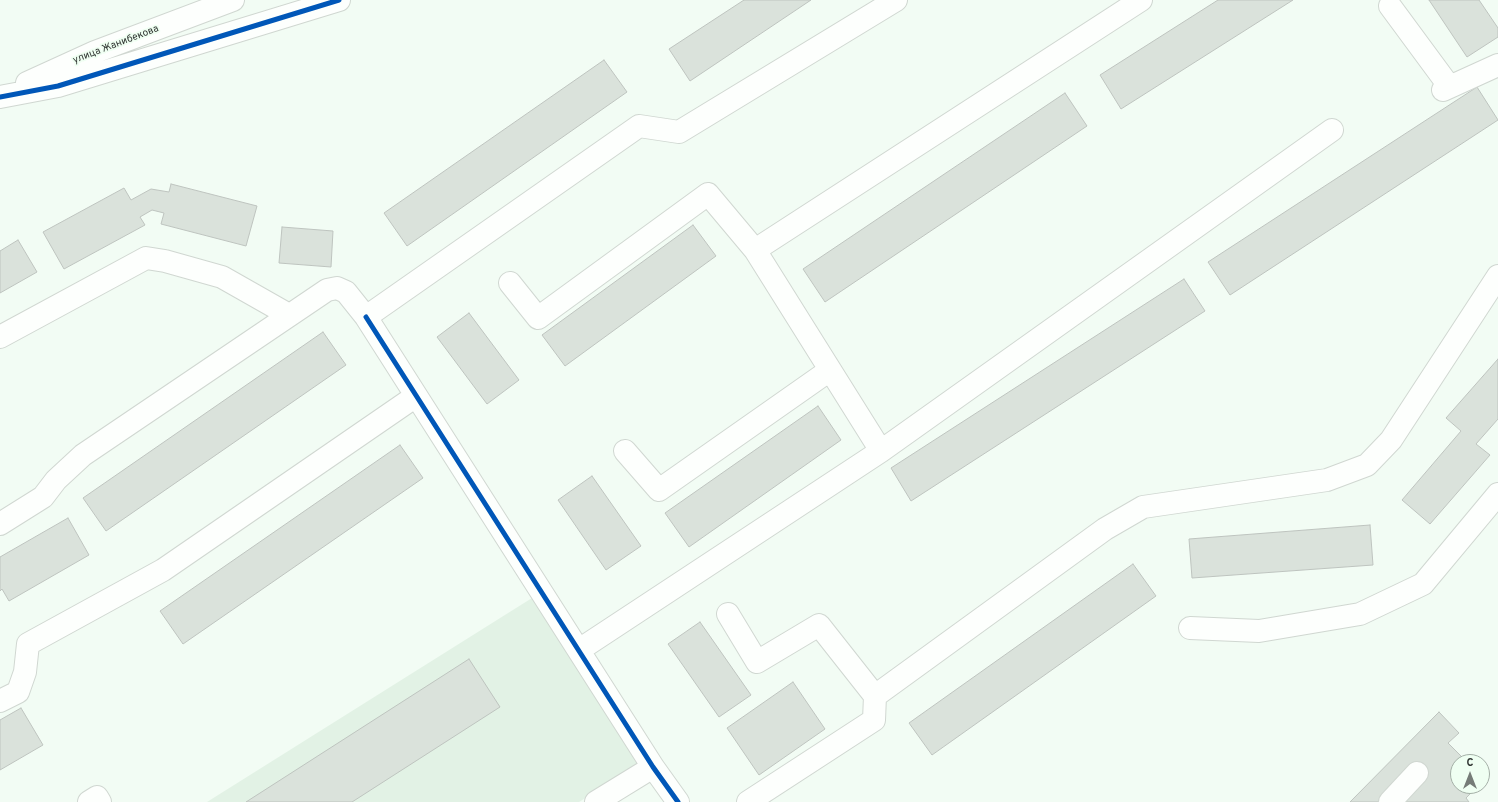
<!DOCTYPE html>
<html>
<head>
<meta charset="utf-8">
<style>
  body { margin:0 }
  #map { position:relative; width:1498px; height:802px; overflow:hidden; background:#f2fcf4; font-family:Overpass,sans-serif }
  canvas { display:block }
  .north { position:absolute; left:1450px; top:754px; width:40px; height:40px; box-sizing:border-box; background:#effff2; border:1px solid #a3afa6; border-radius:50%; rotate:0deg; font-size:11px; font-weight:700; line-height:16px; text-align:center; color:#313733 }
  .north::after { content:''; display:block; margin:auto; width:14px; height:18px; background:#757c77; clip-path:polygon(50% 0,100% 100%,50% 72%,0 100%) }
</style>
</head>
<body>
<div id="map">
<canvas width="1498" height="802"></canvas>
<div class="north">С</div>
</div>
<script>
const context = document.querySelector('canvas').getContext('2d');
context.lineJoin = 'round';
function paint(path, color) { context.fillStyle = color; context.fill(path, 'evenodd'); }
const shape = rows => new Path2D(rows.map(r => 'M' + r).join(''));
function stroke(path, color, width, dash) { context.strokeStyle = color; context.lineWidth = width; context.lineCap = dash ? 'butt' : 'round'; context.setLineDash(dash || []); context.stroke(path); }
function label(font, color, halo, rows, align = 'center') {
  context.font = font + ' Overpass,sans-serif'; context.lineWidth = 3.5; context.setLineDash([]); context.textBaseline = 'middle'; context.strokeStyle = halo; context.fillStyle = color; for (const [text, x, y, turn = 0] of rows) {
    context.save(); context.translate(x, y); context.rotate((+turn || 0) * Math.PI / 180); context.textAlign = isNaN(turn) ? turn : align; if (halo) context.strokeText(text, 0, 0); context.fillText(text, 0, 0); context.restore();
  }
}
const built = shape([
  [532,598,648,759,579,802,207,802]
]);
const building = shape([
  [744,0,811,0,690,81,669,49,744,0],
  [1218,0,1293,0,1121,109,1100,75,1218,0],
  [1429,0,1479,0,1498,28,1498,37,1467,57,1429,0],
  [604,60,627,92,407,246,384,213,604,60],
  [1477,87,1498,120,1230,295,1208,262,1477,87],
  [1065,93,1087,126,825,302,803,269,1065,93],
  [171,184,257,206,246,246,161,224,164,213,152,210,140,217,145,225,64,269,43,232,124,188,131,200,151,189,169,192,171,184],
  [693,225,716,256,565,366,542,335,693,225],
  [282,227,333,231,331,267,279,263,282,227],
  [18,240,37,272,0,293,0,251,18,240],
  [1184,279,1205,311,911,501,891,468,1184,279],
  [469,313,519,380,487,404,437,337,469,313],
  [323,332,346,365,106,531,83,498,323,332],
  [1498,359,1498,419,1476,444,1490,455,1430,524,1402,500,1461,431,1446,418,1498,359],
  [818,406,841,440,689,547,665,513,818,406],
  [400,445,423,478,183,644,160,611,400,445],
  [592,476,641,546,606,570,558,500,592,476],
  [68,518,89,555,9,601,2,589,0,591,0,557,68,518],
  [1370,525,1373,565,1192,578,1189,539,1370,525],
  [1133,564,1156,596,932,755,909,723,1133,564],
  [700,622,751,695,719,717,668,644,700,622],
  [469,659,500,707,352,802,246,802,469,659],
  [793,682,825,729,759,775,727,728,793,682],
  [21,708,43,745,0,770,0,720,21,708],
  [1439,712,1459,733,1448,743,1467,762,1458,762,1458,786,1478,786,1466,798,1469,802,1350,802,1439,712]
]);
const minor = shape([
  [1390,6,1449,86],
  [27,83,95,52,233,0],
  [1443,90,1498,65],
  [0,97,58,86,339,0],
  [755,250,1141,0],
  [510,283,538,318,708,194,755,250,881,451],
  [366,317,639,126,679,132,896,0],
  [0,337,146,258,165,261,222,277,289,315],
  [625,451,659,490,830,370],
  [0,524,43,497,56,480,83,455,327,290,337,288,346,292,366,317,653,767,678,802],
  [728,614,757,662,819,625,875,696],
  [1190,628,1259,631,1360,614,1423,584,1498,494],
  [579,650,881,451,1332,130],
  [0,701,18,692,25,672,28,644,163,570,416,396],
  [89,802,97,797,100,802],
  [596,802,653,767],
  [748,802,874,720,875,696,1105,529,1143,507,1327,480,1367,465,1391,440,1498,276],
  [1390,802,1417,773]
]);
const cycleway = shape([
  [0,97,58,86,339,0],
  [366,317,653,767,678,802]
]);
const streetNames = [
  ["улица Жанибекова",116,45,-21]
];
paint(built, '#e2f2e5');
paint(building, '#dae2db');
stroke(building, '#bec4bf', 1);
stroke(minor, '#d0d7d1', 24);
stroke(minor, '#fdfffd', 22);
stroke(cycleway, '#0057b8', 5);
label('10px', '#313733', '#effff2', streetNames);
</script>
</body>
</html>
